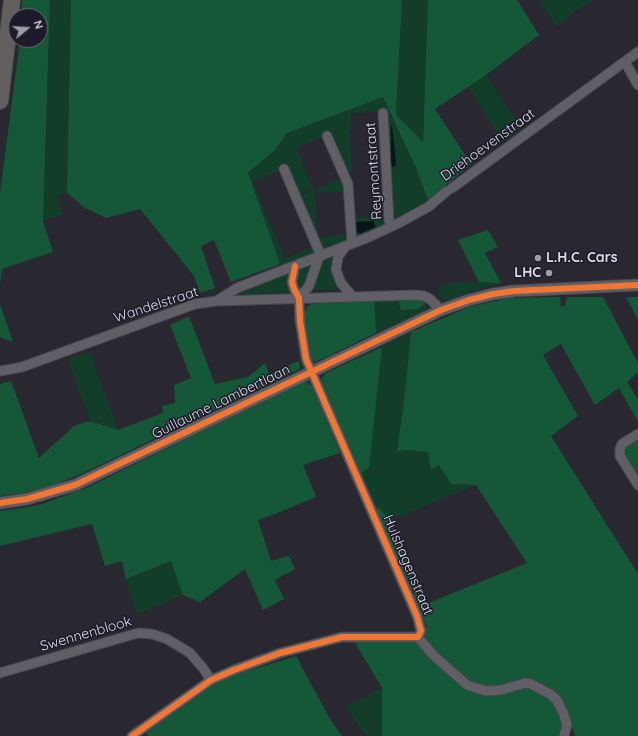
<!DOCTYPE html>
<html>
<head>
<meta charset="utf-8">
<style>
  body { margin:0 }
  #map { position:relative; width:638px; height:736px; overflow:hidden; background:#292830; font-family:Quicksand,sans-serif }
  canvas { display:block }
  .north { position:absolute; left:8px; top:8px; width:40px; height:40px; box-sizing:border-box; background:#1d1b29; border:1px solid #6a6875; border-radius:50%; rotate:72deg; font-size:11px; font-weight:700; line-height:16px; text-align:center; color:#dddce6 }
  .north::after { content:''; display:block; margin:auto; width:14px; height:18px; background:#9e9da6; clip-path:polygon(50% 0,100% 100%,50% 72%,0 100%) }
</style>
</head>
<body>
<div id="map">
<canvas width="638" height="736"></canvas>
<div class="north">N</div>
</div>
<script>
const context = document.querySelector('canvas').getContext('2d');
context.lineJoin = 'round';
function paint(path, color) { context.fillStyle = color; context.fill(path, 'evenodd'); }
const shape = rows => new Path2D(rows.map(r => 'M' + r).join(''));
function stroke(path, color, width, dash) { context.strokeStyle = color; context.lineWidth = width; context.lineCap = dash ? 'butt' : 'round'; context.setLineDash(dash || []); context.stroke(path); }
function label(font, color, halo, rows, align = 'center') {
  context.font = font + ' Quicksand,sans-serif'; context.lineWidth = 3; context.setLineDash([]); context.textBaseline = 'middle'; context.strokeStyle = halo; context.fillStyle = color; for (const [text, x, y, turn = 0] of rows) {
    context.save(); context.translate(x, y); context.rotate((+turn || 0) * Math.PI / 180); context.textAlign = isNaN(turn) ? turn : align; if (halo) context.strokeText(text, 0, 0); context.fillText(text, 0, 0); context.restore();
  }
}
const green = shape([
  [50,0,71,0,67,193,57,196,63,214,43,221],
  [402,0,428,0,423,142,396,115],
  [540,0,593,0,570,15,557,27],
  [486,75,521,128,503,142,468,86],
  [383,97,416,168,428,200,400,218,394,217,391,215,388,155,390,155,389,142,387,142,387,140,389,139,389,127,387,127,387,123,389,123,388,112,351,113,352,130,350,131,352,172,348,172,337,145,335,146,334,144,336,143,331,133,297,148,304,164,302,165,313,188,299,194,288,167,253,181,260,201,285,259,313,247,314,251,310,255,281,269,248,173,275,150,287,133],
  [341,178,344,185,344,192,317,192,316,189],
  [313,190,315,193,317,237,298,197],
  [383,217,383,224,381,226,381,228,358,236,356,236,353,224,355,218],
  [346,235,345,241,343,242,344,244,324,250,322,249,319,244,318,237],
  [330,258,333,261,339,287,336,290,312,290,312,287,317,272,323,262],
  [309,265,312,269,304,289,299,291,294,278,301,267],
  [290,271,292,292,232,295],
  [479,282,501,283,473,291,446,301,439,298,439,288,451,283],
  [398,299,400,310,418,309,426,303,426,311,376,333,374,300],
  [411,332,405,393,397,452,405,450,428,452,431,469,439,465,451,484,476,485,390,520,372,502,361,473,369,467,382,346],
  [90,352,118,430,90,421,68,359],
  [171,561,183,595,137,614,126,579],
  [382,688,382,736,366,736,346,707]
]);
const forest = shape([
  [22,0,50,0,43,221,53,252,2,269,0,285,0,193,20,40,40,40,40,16,21,16],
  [71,0,402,0,396,115,423,142,428,0,517,0,539,35,486,75,435,109,471,164,428,200,416,168,383,97,287,133,275,150,248,173,280,264,231,282,214,240,201,246,215,288,200,293,194,276,140,209,106,218,85,208,67,193],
  [488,230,498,247,485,253,501,283,479,282,458,240],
  [560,297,561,307,565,306,567,297,603,297,638,363,638,372,627,382,638,400,638,422,619,388,595,405,561,344,543,355,578,416,551,436,638,574,638,736,575,736,569,717,536,682,501,687,488,688,470,682,445,660,423,638,427,627,377,513,377,506,390,520,426,604,527,563,476,485,451,484,439,465,431,469,428,452,405,450,397,452,405,393,411,332,469,307,510,298],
  [626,297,638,297,638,320],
  [398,299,420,299,423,300,426,303,418,309,401,310],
  [374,300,376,333,334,353,329,356,315,362,313,361,311,357,304,320,304,314,306,308,311,304],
  [0,304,13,342,0,337],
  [189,316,215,384,248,377,265,363,269,374,299,361,300,369,81,474,51,486,22,493,0,496,0,384,11,381,39,458,74,426,90,421,118,430,163,413,162,406,175,403,174,385,191,378,170,325],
  [382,347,369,467,361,473,322,386,321,379,326,373],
  [305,381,312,386,340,453,303,465,316,497,275,514,258,520,271,561,289,556,295,569,275,580,284,599,263,610,245,569,200,602,183,595,171,561,126,579,122,561,105,566,92,524,0,546,0,511,22,508,39,505,86,488],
  [638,438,638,477,626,459,625,450,630,443],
  [354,641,420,642,473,689,490,696,530,687,552,700,561,714,568,736,382,736,382,688],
  [296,656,329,717,342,736,148,736,146,731,193,697,222,679]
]);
const water = shape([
  [391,125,392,126,396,162,395,166,392,167,390,163,391,158],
  [373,221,375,225,375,227,361,233,358,233,354,228,354,224,357,222]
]);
const minor = shape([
  [625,62,638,85],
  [383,113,389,221,392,226],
  [327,136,348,184,352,244],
  [284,169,321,256],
  [452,188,638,52],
  [345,247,338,257,336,270,341,283,352,296],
  [299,298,309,286,319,257],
  [218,300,237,288,369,237,399,223,428,207,447,191],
  [0,371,22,367,195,304,217,301,415,295,424,296,430,299,441,310],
  [638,434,622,444,620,449,620,456,638,485],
  [418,637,433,655,467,685,486,691,501,690,525,683,531,684,550,694,556,699,563,712,567,725,564,736],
  [0,673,138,633,152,634,167,639,190,653,203,668,211,680],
  [132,736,211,680,234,670,280,653,342,637,418,637,421,631,417,616,306,359,300,321,299,298,294,289,292,282,295,266]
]);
const tertiary = shape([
  [0,503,27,499,75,485,441,310,469,300,493,294,514,291,638,285]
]);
const motorway = shape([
  [0,101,12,0]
]);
const cycleway = shape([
  [0,503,27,499,75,485,441,310,469,300,493,294,514,291,638,285],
  [132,736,211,680,234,670,280,653,342,637,418,637,421,631,417,616,306,359,300,321,299,298,294,289,292,282,295,266]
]);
const markers = [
  [538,258,4,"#9e9da6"],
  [549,273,4,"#9e9da6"]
];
const streetNames = [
  ["Driehoevenstraat",488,145,-36],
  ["Reymontstraat",374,171,-94],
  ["Wandelstraat",156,305,-18],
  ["Guillaume Lambertlaan",221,402,-26],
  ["Hulshagenstraat",408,565,67],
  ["Swennenblook",86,634,-16]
];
const poiNames = [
  ["L.H.C. Cars",546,258],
  ["LHC",541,273,"right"]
];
paint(green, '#123e29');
paint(forest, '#155838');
paint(water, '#061517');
stroke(minor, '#47464d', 11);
stroke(tertiary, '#47464d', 13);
stroke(motorway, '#47464d', 18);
stroke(minor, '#5f5f65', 9);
stroke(tertiary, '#5f5f65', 11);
stroke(motorway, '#645f5f', 16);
stroke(cycleway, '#f07635', 6);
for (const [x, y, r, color] of markers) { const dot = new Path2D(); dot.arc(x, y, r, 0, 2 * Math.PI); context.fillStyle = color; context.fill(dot); stroke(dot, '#1d1b29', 1.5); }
label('14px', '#dddce6', '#1d1b29', streetNames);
label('bold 14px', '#dddce6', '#1d1b29', poiNames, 'left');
</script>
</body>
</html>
